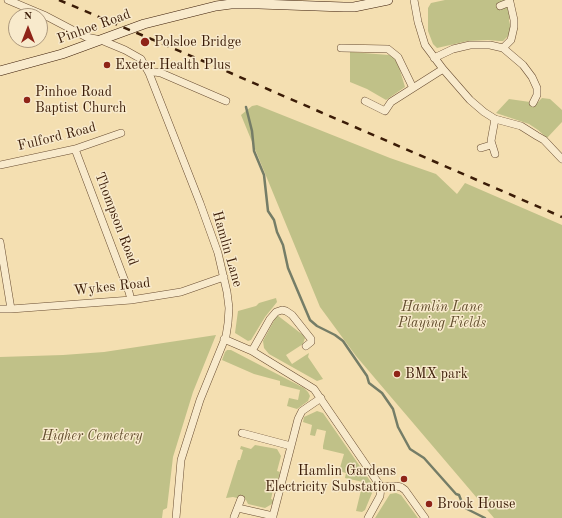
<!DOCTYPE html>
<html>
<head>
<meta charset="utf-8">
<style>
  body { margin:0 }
  #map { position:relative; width:562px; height:518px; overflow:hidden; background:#f4dfb1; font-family:"Old Standard TT",serif }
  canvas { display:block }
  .north { position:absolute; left:8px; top:8px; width:40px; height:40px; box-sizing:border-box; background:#f8eacc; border:1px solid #ac987d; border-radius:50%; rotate:0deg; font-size:11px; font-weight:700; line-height:16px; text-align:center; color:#3b1c07 }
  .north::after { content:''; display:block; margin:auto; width:14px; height:18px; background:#8f2418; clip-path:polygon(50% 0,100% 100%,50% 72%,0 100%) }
</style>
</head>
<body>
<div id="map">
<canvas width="562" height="518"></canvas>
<div class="north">N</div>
</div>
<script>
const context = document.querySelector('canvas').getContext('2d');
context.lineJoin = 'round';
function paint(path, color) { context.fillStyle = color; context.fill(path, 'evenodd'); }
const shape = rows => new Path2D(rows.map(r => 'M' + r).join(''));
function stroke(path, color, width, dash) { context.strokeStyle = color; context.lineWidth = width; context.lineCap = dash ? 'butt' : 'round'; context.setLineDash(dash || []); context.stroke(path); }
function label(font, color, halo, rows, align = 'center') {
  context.font = font + ' "Old Standard TT",serif'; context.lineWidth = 3; context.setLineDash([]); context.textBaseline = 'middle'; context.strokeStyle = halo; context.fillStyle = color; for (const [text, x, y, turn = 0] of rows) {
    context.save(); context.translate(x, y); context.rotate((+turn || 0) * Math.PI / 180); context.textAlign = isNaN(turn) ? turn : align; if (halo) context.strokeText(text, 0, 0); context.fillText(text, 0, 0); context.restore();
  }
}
const green = shape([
  [445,0,514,0,509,20,511,29,510,34,503,41,499,41,488,40,468,41,437,48,433,44,428,31,428,8,431,3],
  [350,52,389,55,394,58,399,67,405,87,386,100,367,89,350,82],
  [542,98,550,99,562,110,562,122,547,138,538,130,529,124,496,113,509,99,530,102,535,105],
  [257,105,390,158,436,174,457,194,465,183,562,225,562,518,494,518,356,356,320,307,241,115,252,106],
  [276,298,277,302,265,317,251,340,248,341,235,333,238,311,256,306,259,303],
  [277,315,303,335,305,338,303,344,286,355,292,364,309,353,308,357,323,379,317,381,269,354,264,348,263,341],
  [216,335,193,392,173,457,167,508,163,510,162,518,0,518,0,357,63,355,104,352],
  [227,350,231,350,304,388,308,392,310,396,308,401,297,409,287,406,289,398,298,400,300,390,280,385,280,381,254,374,222,360,225,352],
  [317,411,323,413,373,485,372,493,365,510,362,512,356,511,363,482,345,478,346,473,339,471,344,454,323,449,323,446,326,431,317,429,315,436,310,435,312,425,303,422,304,417],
  [255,445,277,449,281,456,277,471,280,472,276,490,273,490,271,499,274,500,272,504,265,508,248,504,246,500,233,497,226,498,238,460,240,460,243,450,240,449,241,446,251,449],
  [396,493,401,495,418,518,375,518,390,494]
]);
const stream = shape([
  [246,107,252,131,254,151,264,175,268,211,274,220,277,232,283,245,288,268,310,320,317,326,335,335,343,341,367,376,369,383,382,393,393,409,398,427,410,449,424,458,456,494,459,495,463,505,467,509,485,518]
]);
const minor = shape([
  [8,0,46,16,86,37,101,40,125,50,141,59,149,73,200,203,218,253,227,292,229,308,228,323,226,336,200,400,181,460,176,518],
  [500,6,510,2,514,20,514,27,511,40,503,48],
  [341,48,388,49,398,57,413,88],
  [434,58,453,49,470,45,490,45,503,48,523,65,532,77,537,88,537,95,533,103],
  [443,69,470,100,484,112,495,119,521,126,537,136,544,140,562,159],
  [149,73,155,72,161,73,226,101],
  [365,101,385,111,391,102,443,69,425,45,418,22,414,0],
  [495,119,491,141,495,154],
  [481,148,491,145],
  [75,149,129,292,131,300],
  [0,165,75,149,121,133],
  [0,242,11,309],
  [0,309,11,309,131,300,181,292,224,277],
  [224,339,252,351,314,389,381,487,380,496,368,518],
  [252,351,270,319,276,312,282,310,286,311,292,315,311,339,311,342,306,346],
  [242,433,291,446],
  [381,487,396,486,401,487,405,490,425,518],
  [238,508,273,516],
  [234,517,241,499],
  [273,518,273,516,298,419,302,411,321,398]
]);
const secondary = shape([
  [0,71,62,54,144,24,216,6,231,4,259,4,344,7,354,7,388,0]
]);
const rail = shape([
  [59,0,203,61,562,217]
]);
const markers = [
  [145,42,5,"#8f2418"],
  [107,65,4,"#8f2418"],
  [27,100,4,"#8f2418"],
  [397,374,4,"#8f2418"],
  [404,479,4,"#8f2418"],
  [429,504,4,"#8f2418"]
];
const streetNames = [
  ["Pinhoe Road",94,27,-20],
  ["Fulford Road",57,137,-14],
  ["Thompson Road",116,219,69],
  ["Hamlin Lane",227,249,74],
  ["Wykes Road",112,287,-6]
];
const poiNames = [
  ["Polsloe Bridge",154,42],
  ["Exeter Health Plus",115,65],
  ["Pinhoe Road",35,92],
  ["Baptist Church",35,108],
  ["BMX park",405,374],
  ["Hamlin Gardens",396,471,"right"],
  ["Electricity Substation",396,487,"right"],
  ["Brook House",437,504]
];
const parkNames = [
  ["Hamlin Lane",442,307],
  ["Playing Fields",442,323],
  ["Higher Cemetery",92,436]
];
paint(green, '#c0c188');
stroke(stream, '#757d67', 2.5);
stroke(minor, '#694d32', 8);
stroke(secondary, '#3b1c07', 10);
stroke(minor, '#f8eacc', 7);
stroke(secondary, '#f8eacc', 9);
stroke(rail, '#3b1c07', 2.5, [7, 7]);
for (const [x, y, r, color] of markers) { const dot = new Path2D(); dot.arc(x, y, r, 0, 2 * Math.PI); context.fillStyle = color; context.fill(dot); stroke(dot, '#f8eacc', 1.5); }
label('14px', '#3b1c07', '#f8eacc', streetNames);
label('14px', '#3b1c07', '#f8eacc', poiNames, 'left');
label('italic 14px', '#634e2e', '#f8eacc', parkNames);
</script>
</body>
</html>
